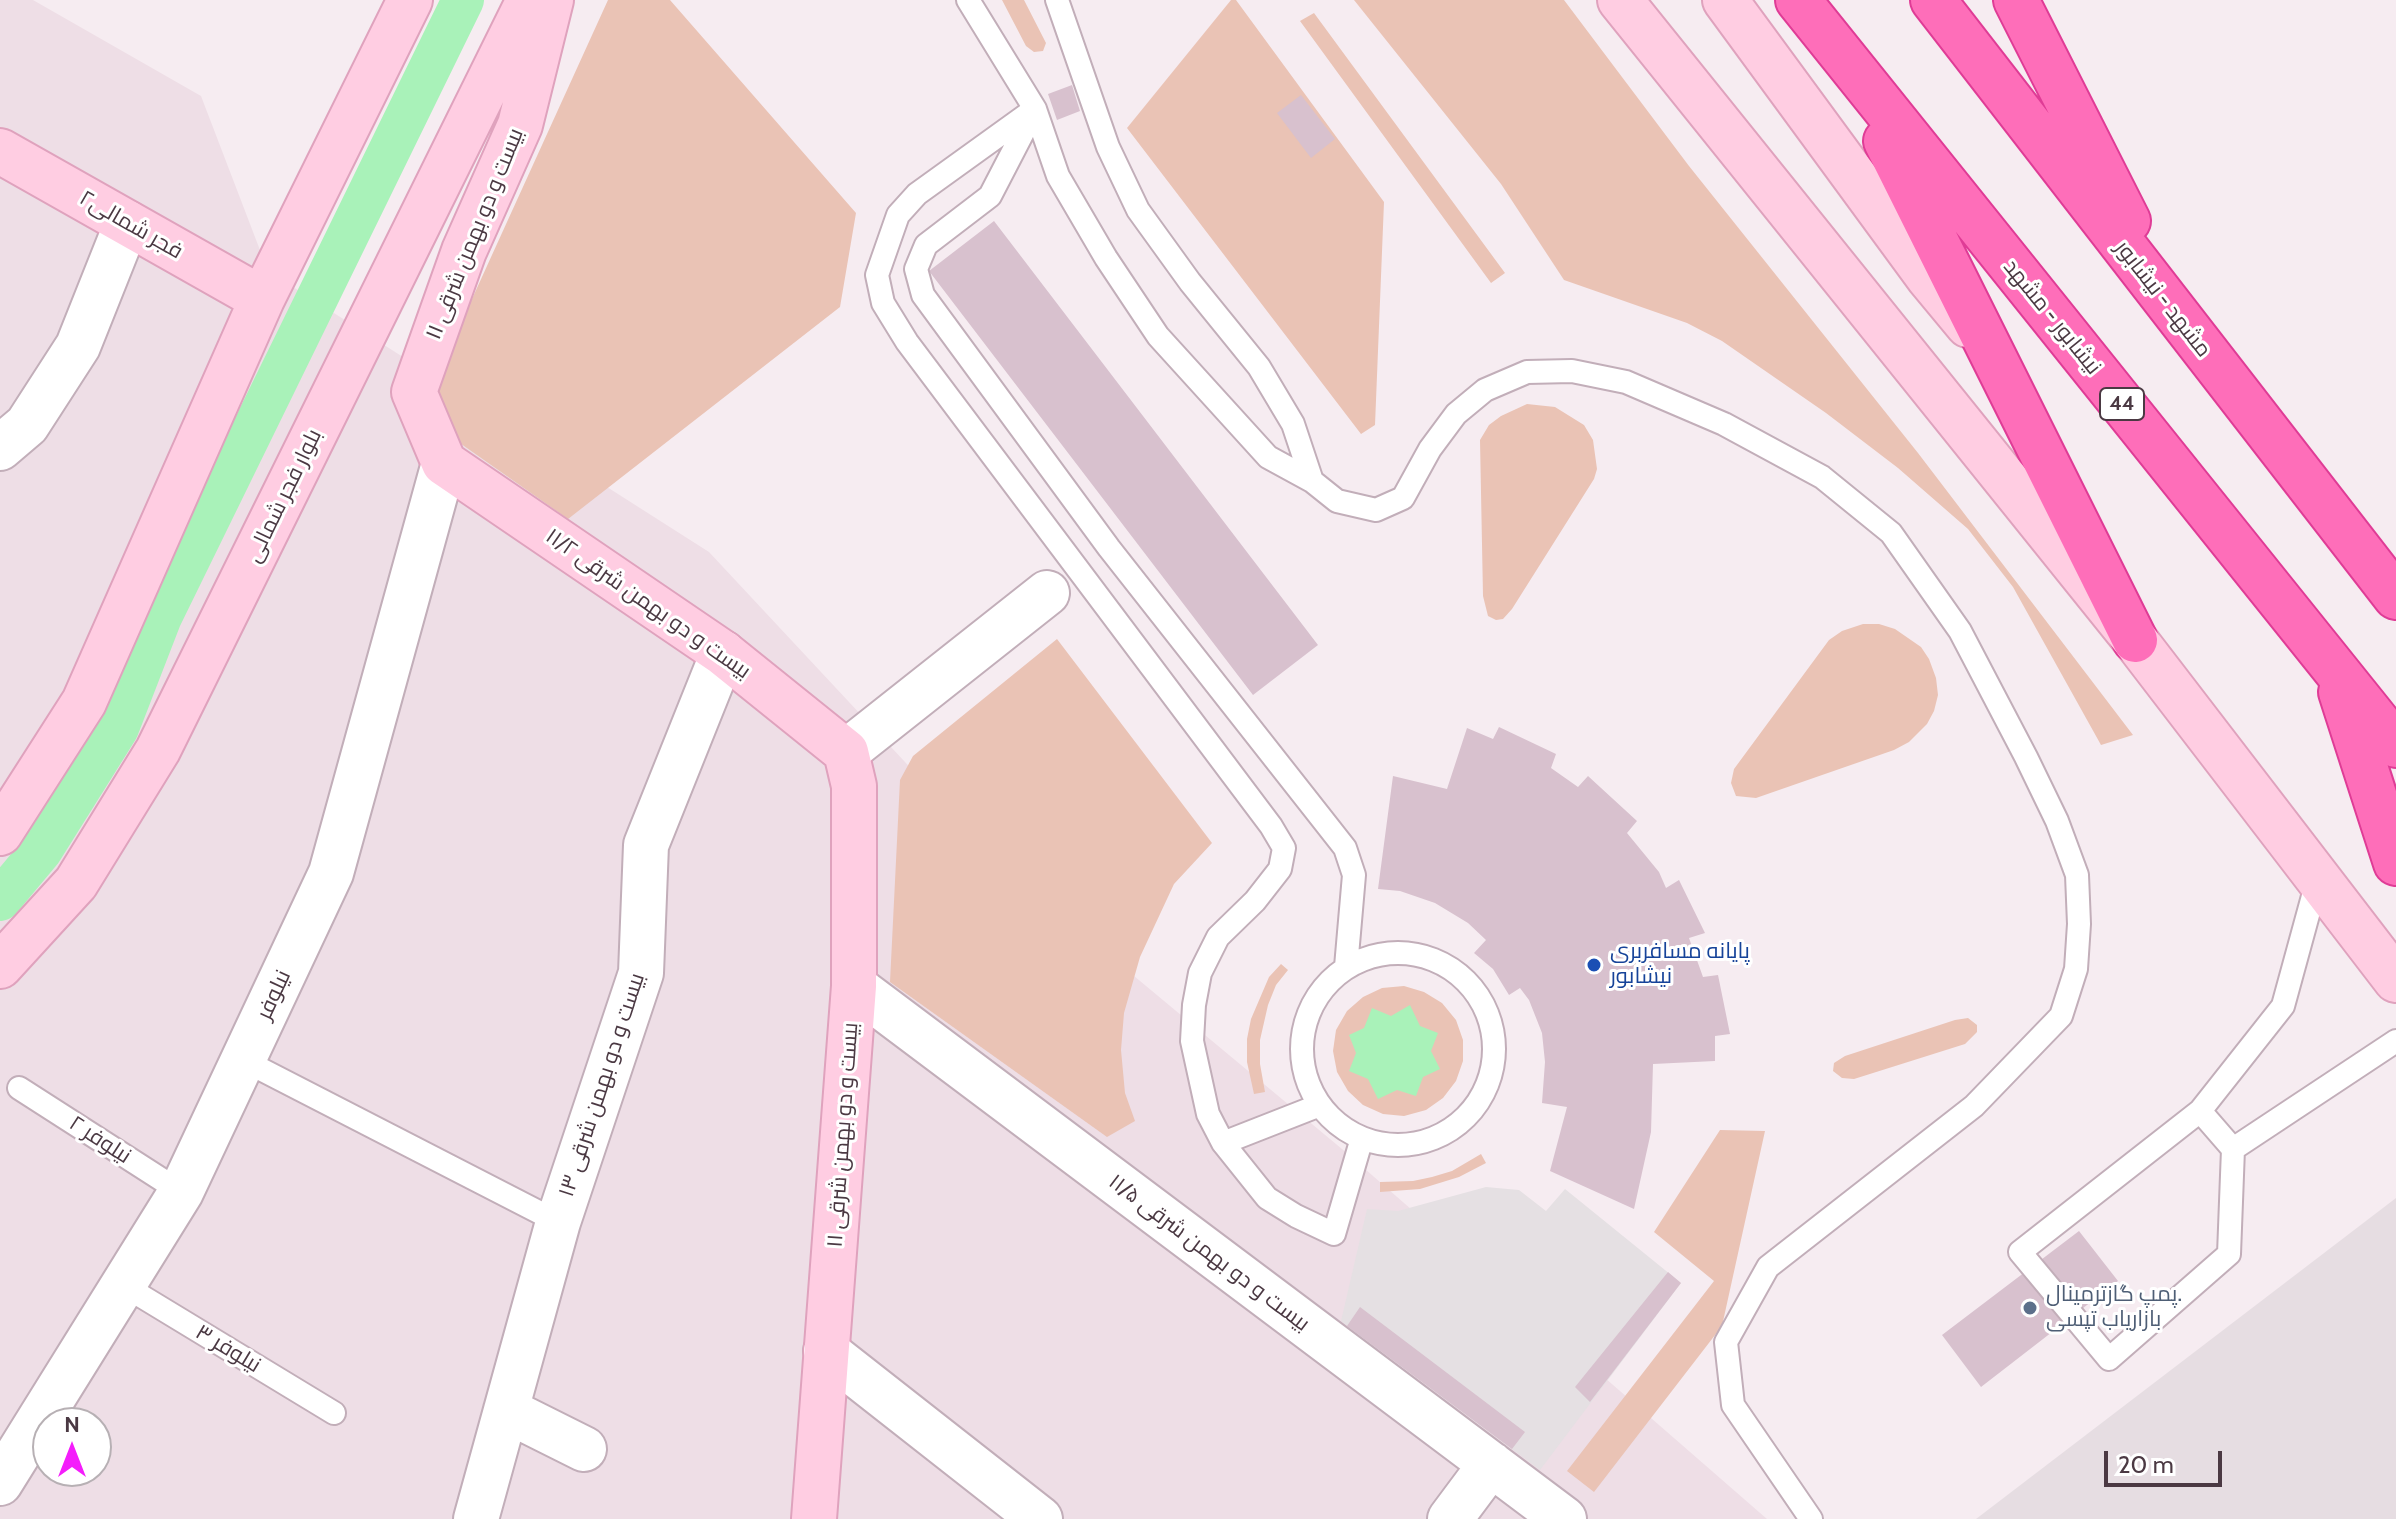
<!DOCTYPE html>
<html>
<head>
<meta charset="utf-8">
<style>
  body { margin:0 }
  #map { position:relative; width:2396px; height:1519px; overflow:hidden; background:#f6ecf1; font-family:Cabin,sans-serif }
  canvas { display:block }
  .north { position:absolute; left:32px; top:1407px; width:80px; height:80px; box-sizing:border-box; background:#fff; border:2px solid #b7b0b4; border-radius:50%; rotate:0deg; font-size:22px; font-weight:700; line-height:32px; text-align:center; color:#4b3943 }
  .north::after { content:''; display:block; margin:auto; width:28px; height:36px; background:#f41dfb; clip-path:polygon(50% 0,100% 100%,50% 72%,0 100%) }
  .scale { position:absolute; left:2104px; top:1451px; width:118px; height:36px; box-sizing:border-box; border:4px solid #4b3943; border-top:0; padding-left:10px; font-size:24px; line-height:28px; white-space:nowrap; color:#4b3943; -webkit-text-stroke:6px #fff; paint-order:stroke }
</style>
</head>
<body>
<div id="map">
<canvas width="2396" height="1519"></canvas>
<div class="north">N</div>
<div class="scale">20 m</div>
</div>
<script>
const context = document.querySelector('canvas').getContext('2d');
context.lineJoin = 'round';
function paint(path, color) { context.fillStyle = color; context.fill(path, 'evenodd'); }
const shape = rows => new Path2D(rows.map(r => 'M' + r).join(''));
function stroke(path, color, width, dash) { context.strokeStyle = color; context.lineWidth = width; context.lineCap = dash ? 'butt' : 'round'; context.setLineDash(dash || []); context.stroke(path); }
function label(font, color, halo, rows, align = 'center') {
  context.font = font + ' Cabin,Cairo,sans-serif'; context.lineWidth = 6; context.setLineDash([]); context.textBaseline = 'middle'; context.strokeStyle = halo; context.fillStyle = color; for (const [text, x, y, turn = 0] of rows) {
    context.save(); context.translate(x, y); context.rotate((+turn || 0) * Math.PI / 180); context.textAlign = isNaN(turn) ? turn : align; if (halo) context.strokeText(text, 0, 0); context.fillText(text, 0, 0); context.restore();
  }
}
const residential = shape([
  [0,0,33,0,201,96,268,271,709,552,1003,867,1342,1149,1767,1519,0,1519],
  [48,1423,96,1423,96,1471,48,1471]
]);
const industrial = shape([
  [2396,1198,2396,1519,1976,1519]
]);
const green = shape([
  [608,0,670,0,856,213,840,307,568,519,447,434,431,389],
  [1002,0,1024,0,1046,43,1043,51,1034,52,1026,46],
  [1231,0,1236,0,1384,202,1375,425,1361,434,1127,128],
  [1354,0,1564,0,1689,166,1918,453,2133,735,2101,745,2013,587,1968,529,1898,468,1826,413,1722,341,1687,323,1564,280,1501,184],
  [1314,13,1505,273,1491,283,1300,21],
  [1527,404,1555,407,1584,425,1593,440,1597,469,1594,479,1512,609,1503,619,1496,620,1488,616,1483,596,1480,440,1489,425,1501,416],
  [1863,624,1879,624,1895,629,1921,647,1929,659,1936,678,1938,695,1934,711,1927,724,1909,742,1894,750,1756,798,1736,796,1731,783,1734,769,1829,640,1842,631],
  [1057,639,1212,843,1174,884,1140,957,1124,1013,1121,1050,1125,1093,1135,1121,1107,1137,890,982,900,780,913,756],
  [1281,964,1288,970,1276,985,1268,1005,1260,1040,1260,1064,1265,1092,1254,1094,1247,1062,1247,1039,1251,1019,1269,977],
  [1404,986,1424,992,1442,1003,1456,1020,1463,1040,1463,1061,1456,1081,1443,1098,1426,1110,1404,1116,1383,1114,1363,1105,1348,1091,1337,1072,1333,1051,1336,1030,1347,1011,1363,997,1382,988],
  [1968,1018,1977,1025,1977,1032,1965,1044,1854,1079,1842,1078,1833,1071,1834,1063,1845,1056,1955,1020],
  [1720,1130,1765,1131,1722,1326,1594,1492,1567,1471,1714,1281,1654,1232],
  [1481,1154,1486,1163,1459,1177,1420,1189,1380,1192,1380,1182,1413,1181,1432,1177,1452,1171]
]);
const parking = shape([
  [1486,1187,1519,1190,1546,1211,1565,1189,1681,1283,1540,1470,1341,1321,1367,1209,1398,1211]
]);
const water = shape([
  [1410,1005,1420,1026,1438,1033,1431,1051,1440,1069,1423,1077,1416,1096,1397,1090,1378,1099,1368,1079,1349,1071,1356,1053,1349,1035,1364,1028,1372,1008,1391,1016]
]);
const canal = shape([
  [0,900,41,851,118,728,161,617,463,0]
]);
const building = shape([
  [1072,85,1080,111,1057,120,1048,94],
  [1301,95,1335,139,1311,158,1277,113],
  [994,221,1318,645,1253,695,929,271],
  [1499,727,1556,754,1551,768,1578,787,1588,776,1637,821,1627,833,1659,872,1666,888,1679,880,1705,933,1689,938,1703,977,1718,975,1730,1034,1715,1036,1715,1061,1653,1064,1651,1132,1634,1209,1550,1171,1567,1107,1542,1103,1545,1062,1542,1033,1529,1000,1520,988,1509,995,1493,969,1474,953,1486,940,1468,923,1435,903,1400,891,1378,889,1393,776,1447,789,1467,728,1493,739],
  [2079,1231,2118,1281,1981,1387,1942,1335],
  [1668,1272,1681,1283,1590,1402,1575,1387],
  [1360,1307,1525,1432,1512,1449,1347,1326]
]);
const lane = shape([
  [968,0,1035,109,1058,176,1106,258,1158,336,1268,457,1312,481,1293,424,1259,367,1190,282,1138,210,1108,147,1057,0],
  [1035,109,917,194,898,215,877,275,883,303,907,342,1271,826,1284,848,1280,869,1255,901,1218,937,1200,973,1194,1005,1192,1041,1208,1114,1223,1143,1267,1198,1296,1216,1334,1234,1362,1138],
  [1033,113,990,196,926,245,916,269,923,295,1109,548,1345,848,1354,875,1346,967],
  [1312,481,1337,501,1376,510,1403,498,1430,449,1456,414,1485,390,1527,372,1572,371,1626,382,1724,424,1822,477,1891,533,1960,631,2026,757,2057,821,2077,875,2079,924,2076,969,2061,1016,1974,1106,1768,1267,1726,1342,1733,1405,1811,1519],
  [2318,878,2283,1006,2200,1111,2020,1252,2109,1359,2229,1254,2233,1149,2396,1041],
  '1302 1049a96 96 0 1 1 192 0a96 96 0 1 1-192 0Z',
  [243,1060,558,1222],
  [19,1088,181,1192],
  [2200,1111,2233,1149],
  [1223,1143,1320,1105],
  [123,1285,334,1413]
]);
const street = shape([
  [0,448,27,425,78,346,127,223],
  [846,752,1047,593],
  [854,986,1564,1519],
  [826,1351,1040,1519],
  [506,1410,584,1449],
  [0,1483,181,1192,331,873,444,463],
  [476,1519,558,1222,641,973,646,845,723,653],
  [1450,1519,1491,1464]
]);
const secondary = shape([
  [551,0,520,125,464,251,414,392,444,463,723,653,846,752,854,786,854,986,814,1519],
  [1620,0,2135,640,2396,980],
  [1725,0,1929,278,1968,325],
  [0,151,262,299],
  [0,833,84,702,262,299,410,0],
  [0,966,76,883,158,750,529,0]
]);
const highway = shape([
  [1798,0,2396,745],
  [1933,0,2396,597],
  [2016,0,2128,221],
  [1886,141,2135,640],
  [2341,692,2396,863]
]);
const markers = [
  [1594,965,8,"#1a4fb4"],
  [2030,1308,8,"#5c6f8a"]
];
const shields = [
  [2122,404,44]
];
const shieldNames = [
  ["44",2122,404]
];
const streetNames = [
  ["فجر شمالی۲",131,225,30],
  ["بیست و دو بهمن شرقی ۱۱",475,234,-68],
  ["مشهد - نیشابور",2163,299,52],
  ["نیشابور - مشهد",2052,317,51],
  ["بلوار فجر شمالی",284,496,-64],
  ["بیست و دو بهمن شرقی ۱۱/۲",648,604,35],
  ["نیلوفر",274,995,-65],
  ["بیست و دو بهمن شرقی ۱۳",602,1085,-72],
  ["بیست و دو بهمن شرقی ۱۱",843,1135,-86],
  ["نیلوفر ۲",100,1140,33],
  ["بیست و دو بهمن شرقی ۱۱/۵",1209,1253,37],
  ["نیلوفر ۳",228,1349,31]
];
const transitNames = [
  ["پایانه مسافربری",1610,952],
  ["نیشابور",1610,977]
];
const serviceNames = [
  ["پمپ گازترمینال.",2046,1295],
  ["بازاریاب تپسی",2046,1320]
];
paint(residential, '#eedee6');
paint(industrial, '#e6dde2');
paint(green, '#eac3b5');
paint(parking, '#e5e0e3');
paint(water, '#a9f2b9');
stroke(canal, '#a9f2b9', 42);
paint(building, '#d8c1ce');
stroke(lane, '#c2aeb9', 26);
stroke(street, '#c2aeb9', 48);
stroke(secondary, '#dfa2bd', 48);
stroke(highway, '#df3c96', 48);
stroke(lane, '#fff', 22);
stroke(street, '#fff', 44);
stroke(secondary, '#ffcde2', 44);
stroke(highway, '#fe6eb9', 44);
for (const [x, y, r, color] of markers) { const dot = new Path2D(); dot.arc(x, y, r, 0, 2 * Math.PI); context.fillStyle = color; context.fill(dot); stroke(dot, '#fff', 3); }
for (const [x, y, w] of shields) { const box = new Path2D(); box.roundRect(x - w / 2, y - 16, w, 32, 6); context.fillStyle = '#fff'; context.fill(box); stroke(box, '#4b3943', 2); }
label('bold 20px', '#4b3943', null, shieldNames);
label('22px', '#4b3943', '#fff', streetNames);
label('22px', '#164399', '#fff', transitNames, 'left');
label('22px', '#4e5e75', '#fff', serviceNames, 'left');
</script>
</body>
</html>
